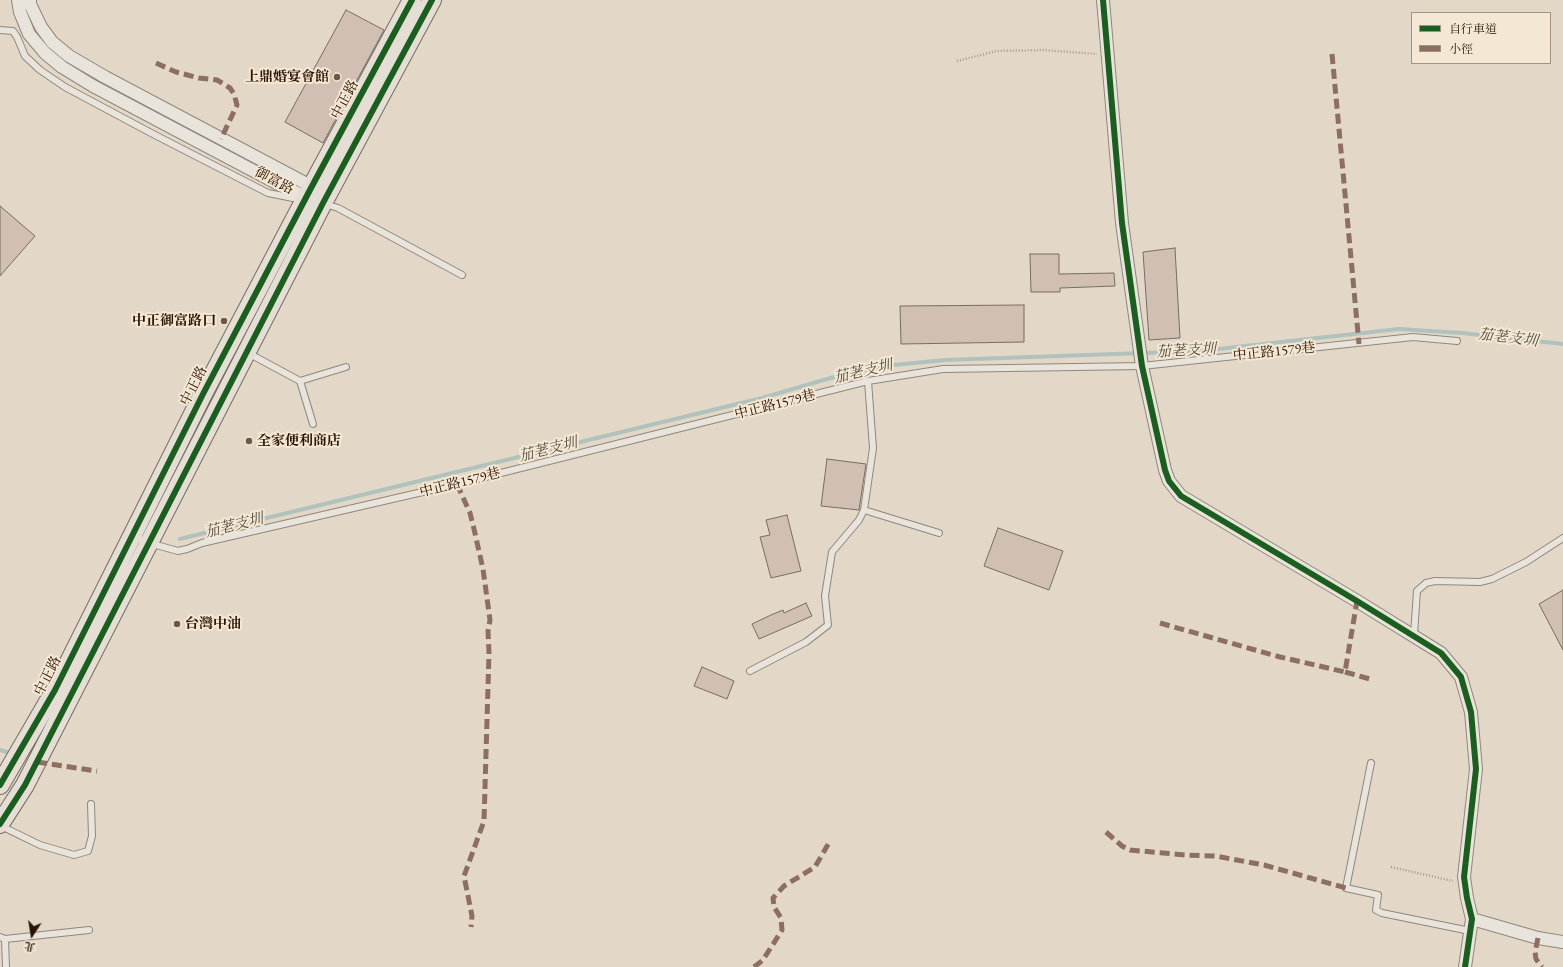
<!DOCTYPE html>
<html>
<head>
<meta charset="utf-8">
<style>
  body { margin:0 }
  #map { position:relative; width:1563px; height:967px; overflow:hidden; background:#e3d8c7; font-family:"EB Garamond","Noto Serif TC",serif }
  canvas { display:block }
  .legend { position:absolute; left:1411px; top:12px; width:140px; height:52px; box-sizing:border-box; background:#f4e7d3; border:1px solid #a3927f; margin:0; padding:5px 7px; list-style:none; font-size:12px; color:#2a1301 }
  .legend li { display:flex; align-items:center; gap:8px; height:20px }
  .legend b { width:20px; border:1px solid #a3927f }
  .north { position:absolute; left:12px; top:915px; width:40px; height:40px; -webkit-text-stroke:3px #f4e7d3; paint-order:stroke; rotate:192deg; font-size:11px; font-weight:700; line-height:16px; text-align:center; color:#2a1301 }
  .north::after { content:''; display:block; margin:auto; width:14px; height:18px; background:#2a1301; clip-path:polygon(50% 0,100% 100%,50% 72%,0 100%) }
</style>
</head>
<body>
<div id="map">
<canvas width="1563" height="967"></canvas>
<ul class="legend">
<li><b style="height:5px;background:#1b5e20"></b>自行車道</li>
<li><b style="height:5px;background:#8d6e63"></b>小徑</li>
</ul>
<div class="north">北</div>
</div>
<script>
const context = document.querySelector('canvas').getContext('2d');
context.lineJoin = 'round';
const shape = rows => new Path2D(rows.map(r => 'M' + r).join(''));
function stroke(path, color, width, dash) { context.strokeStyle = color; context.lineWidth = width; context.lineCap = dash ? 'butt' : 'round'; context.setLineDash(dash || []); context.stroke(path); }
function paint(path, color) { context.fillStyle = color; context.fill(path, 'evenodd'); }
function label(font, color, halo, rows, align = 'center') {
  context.font = font + ' "EB Garamond","Noto Serif TC",serif'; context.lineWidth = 4; context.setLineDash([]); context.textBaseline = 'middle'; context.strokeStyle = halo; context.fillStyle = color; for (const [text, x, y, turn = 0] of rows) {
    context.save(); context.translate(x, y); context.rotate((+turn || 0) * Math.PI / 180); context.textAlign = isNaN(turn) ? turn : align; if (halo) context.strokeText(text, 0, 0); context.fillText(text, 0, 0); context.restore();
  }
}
const stream = shape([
  [180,539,762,398,834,377,883,366,946,360,1200,351,1399,329,1462,333,1563,344],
  [0,750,7,752]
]);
const building = shape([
  [346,10,384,30,323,143,285,122,346,10],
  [0,206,35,236,0,276,0,206],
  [1175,248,1180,338,1149,340,1143,252,1175,248],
  [1030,254,1059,254,1059,274,1114,273,1115,286,1060,288,1060,292,1031,292,1030,254],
  [1024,305,1024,342,901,344,900,306,1024,305],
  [827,459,866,464,859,510,821,506,827,459],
  [787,515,801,571,771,578,760,537,770,535,766,520,787,515],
  [998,528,1063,551,1049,590,984,566,998,528],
  [1563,590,1563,650,1539,604,1563,590],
  [806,603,812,616,759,639,752,624,771,615,783,610,784,613,806,603],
  [702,667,734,681,727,699,694,686,702,667]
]);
const path = shape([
  [957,61,997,51,1043,50,1097,54],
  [1391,867,1453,881]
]);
const lane = shape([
  [0,30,13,31,17,37,25,56,40,70,65,87,153,134,268,193,293,198,301,198],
  [325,204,338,208,462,275],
  [248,353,300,381,346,367],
  [300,381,313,424],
  [864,510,939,533],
  [133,536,149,543,178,551,187,549,202,543,457,484,868,381,943,369,1142,366,1413,337,1457,341],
  [1414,635,1417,591,1426,583,1435,581,1480,582,1492,579,1526,562,1563,538],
  [750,671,806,642,828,625,825,596,832,552,859,520,864,510,873,448,868,381],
  [1371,763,1346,888,1378,895,1376,910,1382,913,1470,931],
  [1,826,40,845,74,855,88,851,92,836,91,804],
  [0,937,5,939,89,930],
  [5,939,6,967]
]);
const street = shape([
  [18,0,20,12,29,34,45,53,62,67,93,86,286,188,313,200],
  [30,0,30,4,41,27,52,42,69,56,105,77,305,183,315,193],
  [1103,0,1122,223,1142,366,1165,470,1169,481,1181,496,1357,601,1441,653,1461,677,1471,712,1476,769,1464,877,1467,898,1472,919,1465,967],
  [1472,919,1538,938,1563,942]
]);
const primary = shape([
  [0,785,55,690,203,394,311,188,412,0],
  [0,824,25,785,323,203,432,0]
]);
const quiet = shape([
  [1332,54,1359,344],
  [156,63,176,72,199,78,217,80,230,88,234,94,237,105,221,139],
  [457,484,470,513,474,529,483,569,490,620,488,631,489,653,484,821,464,876,472,916,471,927],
  [1160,623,1280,657,1345,672,1357,601],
  [1345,672,1370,679],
  [37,762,97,771],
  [1106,832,1122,846,1130,850,1185,855,1215,856,1264,865,1346,888],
  [1538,938,1535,952,1536,959,1542,967],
  [754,967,763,960,782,930,781,918,774,907,773,898,784,886,815,867,830,841]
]);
const cycleway = shape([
  [1103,0,1122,223,1142,366,1165,470,1169,481,1181,496,1357,601,1441,653,1461,677,1471,712,1476,769,1464,877,1467,898,1472,919,1465,967],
  [0,785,55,690,203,394,311,188,412,0],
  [0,824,25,785,323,203,432,0]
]);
const markers = [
  [337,77,4,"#6b5846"],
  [224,321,4,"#6b5846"],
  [249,441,4,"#6b5846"],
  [177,624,4,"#6b5846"]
];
const poiNames = [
  ["上鼎婚宴會館",329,77],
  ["中正御富路口",216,321],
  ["全家便利商店",257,441,"left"],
  ["台灣中油",185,624,"left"]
];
const streetNames = [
  ["中正路",345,100,-62],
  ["御富路",274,181,28],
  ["中正路1579巷",1274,352,-6],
  ["中正路",194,386,-63],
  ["中正路1579巷",775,405,-14],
  ["中正路1579巷",460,483,-14],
  ["中正路",48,676,-63]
];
const waterNames = [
  ["茄荖支圳",1508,338,7],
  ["茄荖支圳",1186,351,-3],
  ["茄荖支圳",863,372,-13],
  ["茄荖支圳",548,450,-14],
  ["茄荖支圳",234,526,-14]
];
stroke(stream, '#b1c2bc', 4);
paint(building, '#d0bfb2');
stroke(building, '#766d61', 1);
stroke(lane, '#90877c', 8);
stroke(street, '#90877c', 14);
stroke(primary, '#766d61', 20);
stroke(path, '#a29c94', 2.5, [1, 2]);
stroke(lane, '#e8e3db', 6);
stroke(street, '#e8e3db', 12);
stroke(primary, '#e5ded5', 18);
stroke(quiet, '#8d6e63', 5, [10, 5]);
stroke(cycleway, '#1b5e20', 6);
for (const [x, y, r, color] of markers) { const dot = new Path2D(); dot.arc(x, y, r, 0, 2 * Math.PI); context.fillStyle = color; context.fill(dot); stroke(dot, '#f4e7d3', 1.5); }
label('bold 14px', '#2a1301', '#f4e7d3', poiNames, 'right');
label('14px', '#2a1301', '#f4e7d3', streetNames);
label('italic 15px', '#524d41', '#f4e7d3', waterNames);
</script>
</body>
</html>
